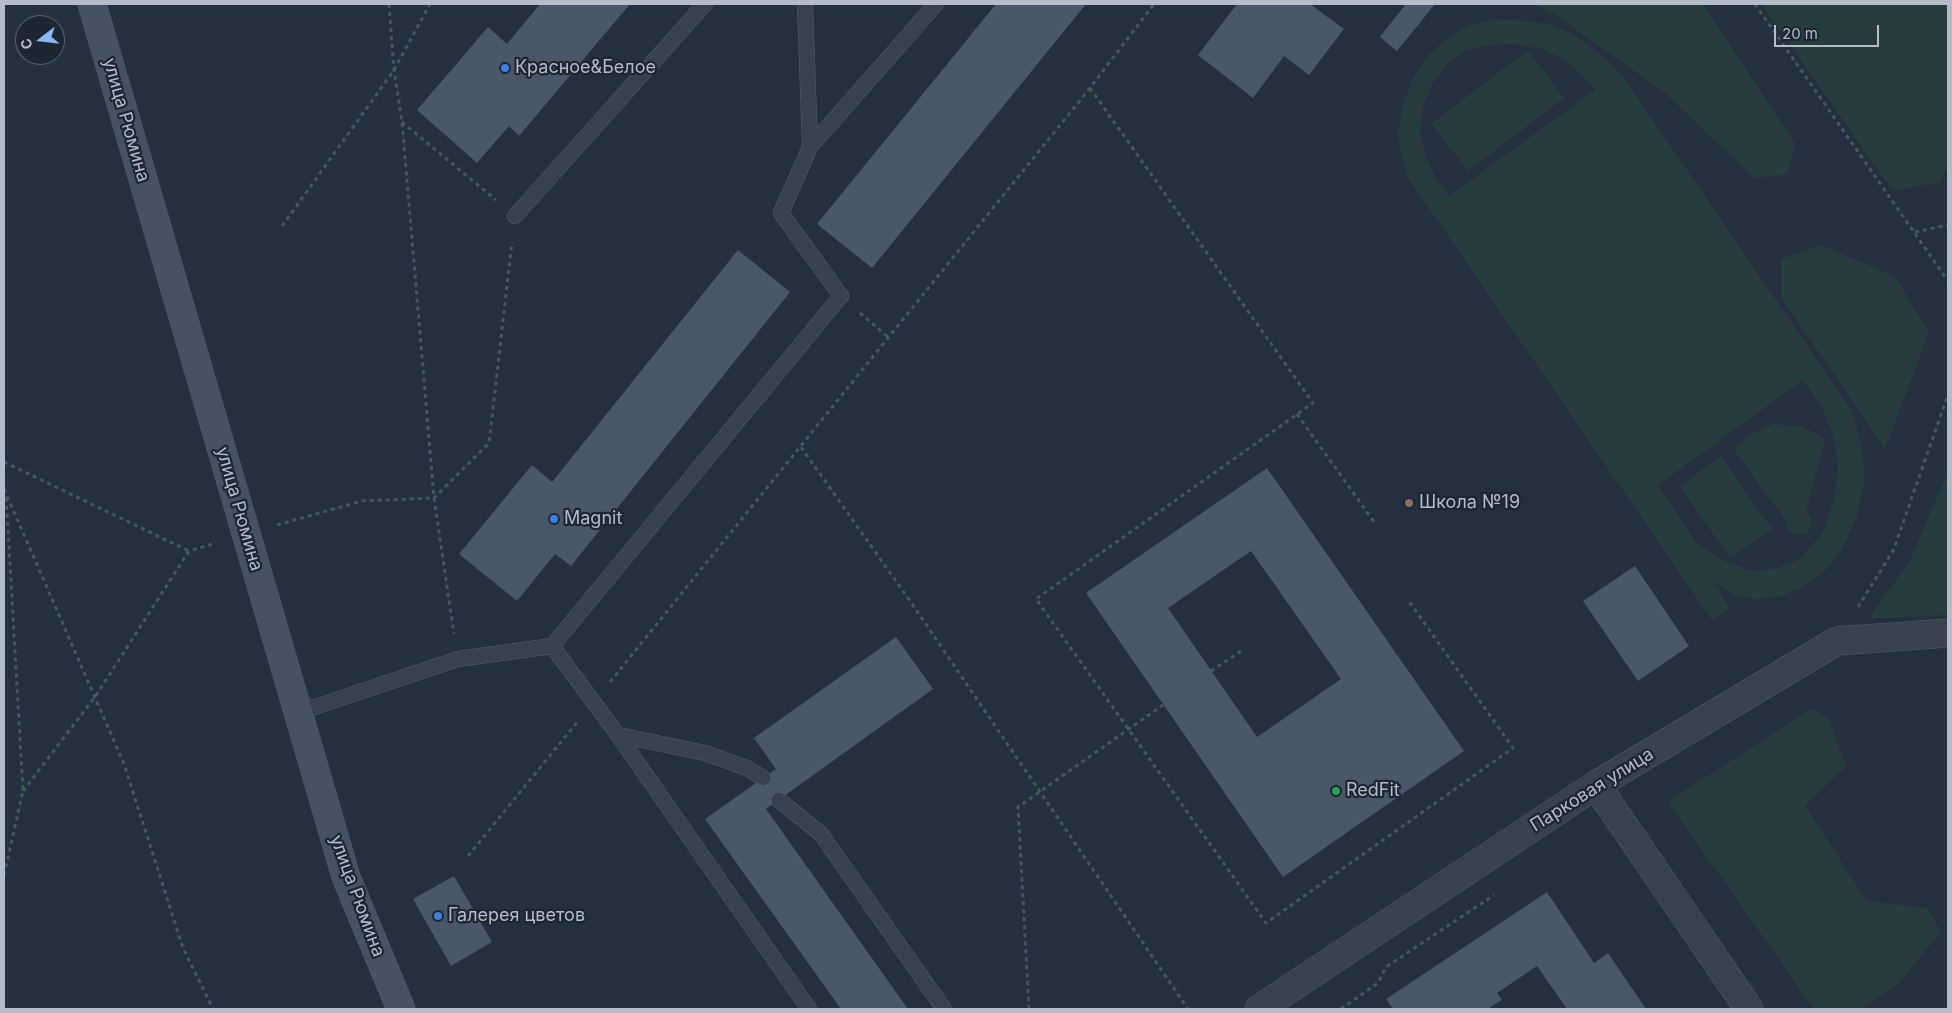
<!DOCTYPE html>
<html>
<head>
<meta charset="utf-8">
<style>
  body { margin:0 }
  #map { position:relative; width:1952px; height:1013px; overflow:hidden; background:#24303e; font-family:Inter,sans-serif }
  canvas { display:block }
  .frame { position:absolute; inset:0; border:5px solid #b4bcc9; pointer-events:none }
  .north { position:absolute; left:15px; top:15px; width:50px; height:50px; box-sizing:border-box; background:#1d2633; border:1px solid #59626f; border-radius:50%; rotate:254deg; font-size:14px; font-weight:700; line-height:20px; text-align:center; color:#b4bcc9 }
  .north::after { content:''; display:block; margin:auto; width:18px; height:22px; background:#8bb7f6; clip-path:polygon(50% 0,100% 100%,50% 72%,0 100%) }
  .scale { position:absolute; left:1774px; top:25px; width:105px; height:22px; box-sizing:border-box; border:2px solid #b4bcc9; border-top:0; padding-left:6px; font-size:15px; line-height:18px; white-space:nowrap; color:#b4bcc9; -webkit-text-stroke:4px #1d2633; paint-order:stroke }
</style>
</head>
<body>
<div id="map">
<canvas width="1952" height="1013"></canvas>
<div class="frame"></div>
<div class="north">С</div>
<div class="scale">20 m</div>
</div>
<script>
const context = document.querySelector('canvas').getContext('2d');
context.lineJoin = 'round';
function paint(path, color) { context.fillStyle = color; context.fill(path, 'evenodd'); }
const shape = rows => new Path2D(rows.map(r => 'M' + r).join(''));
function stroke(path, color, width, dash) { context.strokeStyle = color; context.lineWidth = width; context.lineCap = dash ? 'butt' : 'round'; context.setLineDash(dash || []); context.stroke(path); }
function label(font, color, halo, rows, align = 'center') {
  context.font = font + ' Inter,sans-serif'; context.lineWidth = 4.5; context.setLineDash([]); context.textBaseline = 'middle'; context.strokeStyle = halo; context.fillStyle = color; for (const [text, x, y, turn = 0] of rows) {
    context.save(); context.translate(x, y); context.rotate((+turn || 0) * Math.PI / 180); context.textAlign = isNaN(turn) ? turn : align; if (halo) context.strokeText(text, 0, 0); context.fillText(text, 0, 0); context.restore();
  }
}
const green = shape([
  [1532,4,1703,4,1795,144,1788,174,1754,178,1664,92,1554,14],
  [1761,4,1948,4,1948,167,1940,182,1893,191],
  [1500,19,1548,23,1570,33,1597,51,1622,75,1852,411,1862,447,1865,480,1857,516,1842,550,1823,573,1801,588,1781,596,1756,599,1733,594,1714,582,1730,608,1712,620,1409,179,1401,154,1398,132,1403,104,1413,79,1426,58,1449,36,1473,24],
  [1514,44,1542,49,1566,60,1595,90,1449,196,1435,177,1425,154,1420,132,1423,107,1432,84,1448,64,1465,50,1490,45],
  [1803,380,1823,410,1834,437,1838,468,1834,500,1823,532,1800,559,1775,569,1752,571,1722,560,1696,543,1658,485],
  [1528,50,1564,98,1468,171,1431,124],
  [1821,245,1895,276,1929,333,1885,449,1781,297,1781,259],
  [1774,424,1802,426,1825,439,1806,512,1811,519,1811,526,1808,532,1801,535,1794,534,1788,530,1786,521,1734,450,1751,434],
  [1721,456,1772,529,1730,558,1680,486],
  [1947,474,1948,615,1869,619,1910,560],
  [1811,708,1829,719,1846,766,1805,806,1867,901,1927,908,1941,932,1899,983,1863,1009,1814,1009,1668,802]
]);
const building = shape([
  [540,4,630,4,519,136,509,126,477,163,417,110,488,27,507,44],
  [996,4,1086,4,872,268,817,224],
  [1237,4,1310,4,1344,29,1309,75,1284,56,1253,98,1198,55],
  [1403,4,1435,4,1397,51,1380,37,1405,5],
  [738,250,790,292,571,566,555,554,517,601,459,554,532,465,552,482],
  [1267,468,1464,751,1283,877,1086,593],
  [1251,551,1341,679,1257,737,1168,608],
  [1635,566,1689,646,1638,681,1583,601],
  [896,637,933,689,766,809,908,1009,841,1009,705,819,776,769,754,738],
  [454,876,492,942,451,966,413,899],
  [1547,892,1594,963,1608,953,1646,1009,1567,1009,1537,966,1497,993,1502,1000,1487,1009,1393,1009,1386,999]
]);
const path = shape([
  [389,4,394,70,402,122,434,498,454,634],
  [1755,4,1948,281],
  [1090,88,1313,403,1036,599,1266,923,1513,748,1408,600],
  [402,122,496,200],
  [282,226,394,70,430,4],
  [1915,232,1948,225],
  [860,313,888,337],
  [1297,414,1374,522],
  [801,447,910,601,1188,1009],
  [4,462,189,551],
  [4,489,124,764,183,948,213,1009],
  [277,525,362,501,434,498,489,443,512,242],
  [1858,607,1893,551,1948,395],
  [1211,671,1241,651],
  [610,682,1090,88,1154,4],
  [23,791,95,697,189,551,216,543],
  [468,856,578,721],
  [4,875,23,791,6,494],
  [1029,1009,1018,807,1163,705],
  [1341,1009,1378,983,1386,967,1494,895]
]);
const service = shape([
  [805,4,810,147],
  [515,216,705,4],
  [552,646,618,735,705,753,747,768,763,778],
  [297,713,458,659,552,646,841,296,781,213,810,147,936,4],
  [618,735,809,1009],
  [779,800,821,834,944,1009]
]);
const minor = shape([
  [1596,785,1749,1009],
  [1259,1009,1596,785,1837,641,1948,633]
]);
const secondary = shape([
  [92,4,346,877,401,1009]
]);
const markers = [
  [505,68,5,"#3f7fe0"],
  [1409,503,5,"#8d6e63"],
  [554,519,5,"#3f7fe0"],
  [1336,791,5,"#2e9e5b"],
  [438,916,5,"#3f7fe0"]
];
const poiNames = [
  ["Красное&Белое",515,68],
  ["Школа №19",1419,503],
  ["Magnit",564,519],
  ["RedFit",1346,791],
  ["Галерея цветов",448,916]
];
const streetNames = [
  ["улица Рюмина",126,120,74],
  ["улица Рюмина",239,509,74],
  ["Парковая улица",1592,790,-32],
  ["улица Рюмина",357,896,70]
];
paint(green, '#263c3f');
paint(building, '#4a5766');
stroke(service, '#565f6c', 16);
stroke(minor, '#565f6c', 29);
stroke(secondary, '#565f6c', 29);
stroke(path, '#44595c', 3, [4, 4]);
stroke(service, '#38414e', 15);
stroke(minor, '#38414e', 28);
stroke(secondary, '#465161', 28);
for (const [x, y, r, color] of markers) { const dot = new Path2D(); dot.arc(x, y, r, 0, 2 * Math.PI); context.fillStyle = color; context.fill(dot); stroke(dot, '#1d2633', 2); }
label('18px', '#b4bcc9', '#1d2633', poiNames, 'left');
label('18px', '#b4bcc9', '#1d2633', streetNames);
</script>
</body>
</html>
